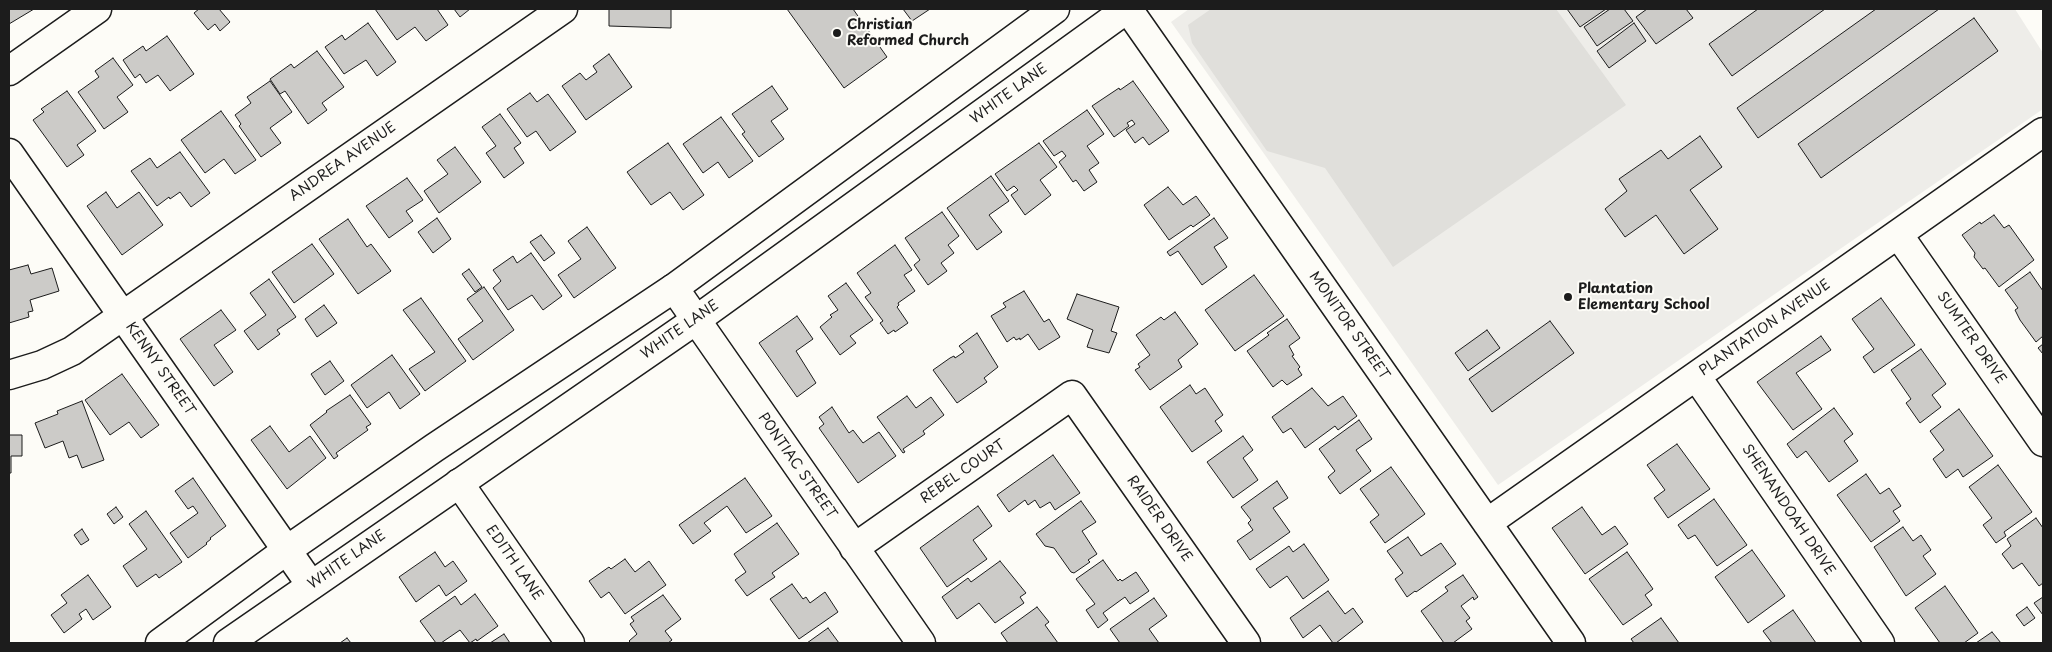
<!DOCTYPE html>
<html>
<head>
<meta charset="utf-8">
<style>
  body { margin:0 }
  #map { position:relative; width:2052px; height:652px; overflow:hidden; background:#fdfcf7; font-family:"Playpen Sans",sans-serif }
  canvas { display:block }
  .frame { position:absolute; inset:0; border:10px solid #1c1c1c; pointer-events:none }
</style>
</head>
<body>
<div id="map">
<canvas width="2052" height="652"></canvas>
<div class="frame"></div>
</div>
<script>
const context = document.querySelector('canvas').getContext('2d');
context.lineJoin = 'round';
function paint(path, color) { context.fillStyle = color; context.fill(path, 'evenodd'); }
const shape = rows => new Path2D(rows.map(r => 'M' + r).join(''));
function stroke(path, color, width, dash) { context.strokeStyle = color; context.lineWidth = width; context.lineCap = dash ? 'butt' : 'round'; context.setLineDash(dash || []); context.stroke(path); }
function label(font, color, halo, rows, align = 'center') {
  context.font = font + ' "Playpen Sans",sans-serif'; context.lineWidth = 4; context.setLineDash([]); context.textBaseline = 'middle'; context.strokeStyle = halo; context.fillStyle = color; for (const [text, x, y, turn = 0] of rows) {
    context.save(); context.translate(x, y); context.rotate((+turn || 0) * Math.PI / 180); context.textAlign = isNaN(turn) ? turn : align; if (halo) context.strokeText(text, 0, 0); context.fillText(text, 0, 0); context.restore();
  }
}
const built = shape([
  [1189,9,2015,9,2043,53,2043,109,1498,485,1171,22]
]);
const green = shape([
  [1211,9,1556,9,1626,105,1393,267,1325,168,1267,151,1192,43,1188,25]
]);
const building = shape([
  [9,9,34,9,9,24,9,9],
  [199,9,219,9,230,22,220,31,215,24,208,30,194,13,199,9],
  [375,9,437,9,448,25,426,41,415,27,397,40,375,9],
  [454,9,470,9,460,17,454,9],
  [609,9,671,9,671,28,609,26,609,9],
  [787,9,853,9,887,57,844,88,787,9],
  [903,9,930,9,912,21,903,9],
  [1567,9,1606,9,1580,27,1567,9],
  [1610,9,1624,9,1633,21,1597,46,1584,27,1610,9],
  [1647,9,1686,9,1693,18,1656,44,1636,17,1647,9],
  [1758,9,1825,9,1732,76,1709,44,1758,9],
  [1876,9,1939,9,1758,138,1737,108,1876,9],
  [1974,18,1998,51,1821,178,1798,144,1974,18],
  [368,23,396,62,377,76,366,60,344,74,325,47,342,35,345,40,368,23],
  [1634,23,1646,41,1609,68,1597,51,1634,23],
  [167,36,194,74,170,91,158,75,146,83,140,74,135,78,123,60,143,46,146,51,167,36],
  [317,51,344,87,322,103,327,110,308,124,285,91,280,94,270,79,291,64,294,68,317,51],
  [609,54,632,87,586,120,562,86,580,73,586,80,597,72,593,66,609,54],
  [113,58,133,85,117,97,128,112,104,129,78,92,99,77,95,71,113,58],
  [270,81,292,112,270,128,281,143,261,157,239,126,241,124,235,115,251,103,247,97,270,81],
  [1133,81,1169,131,1149,145,1143,137,1135,143,1126,130,1135,124,1132,120,1127,123,1129,126,1114,137,1092,106,1119,88,1120,90,1133,81],
  [772,86,788,109,771,121,784,139,759,157,742,134,745,132,732,114,772,86],
  [67,91,96,131,77,145,84,155,67,167,33,120,44,112,41,109,67,91],
  [530,93,537,102,548,94,576,132,550,151,536,131,527,137,507,109,530,93],
  [1087,110,1104,134,1087,146,1099,163,1089,170,1097,182,1084,191,1076,180,1073,182,1059,162,1066,156,1062,151,1054,156,1043,141,1087,110],
  [221,111,256,160,235,174,224,159,205,173,181,140,221,111],
  [500,114,521,143,514,148,524,163,504,178,486,153,496,146,482,127,500,114],
  [721,117,753,161,729,178,718,162,703,173,683,144,721,117],
  [1700,136,1722,167,1690,190,1718,229,1684,254,1656,215,1625,237,1605,209,1627,191,1619,179,1661,150,1668,159,1700,136],
  [668,143,704,195,683,210,670,192,651,205,627,172,668,143],
  [1039,143,1057,167,1040,180,1051,195,1025,215,1011,195,1018,190,1014,186,1007,191,995,174,1039,143],
  [455,147,481,182,439,213,424,191,448,174,437,160,455,147],
  [180,152,210,193,191,207,180,192,170,199,169,197,157,206,131,171,150,158,157,168,180,152],
  [991,176,1009,201,989,215,1002,232,977,250,947,208,991,176],
  [407,178,423,200,406,211,413,221,389,238,366,206,407,178],
  [1168,187,1183,205,1196,196,1210,215,1193,227,1191,225,1169,240,1144,205,1168,187],
  [106,192,117,208,139,192,163,225,122,255,87,206,106,192],
  [942,212,959,236,948,245,954,253,941,263,947,271,928,285,914,265,920,260,905,238,942,212],
  [1994,215,2004,228,2009,225,2034,260,1999,287,1985,268,1983,269,1974,257,1975,253,1962,235,1980,222,1981,224,1994,215],
  [437,218,451,239,433,253,418,232,437,218],
  [1214,218,1228,238,1214,247,1227,267,1202,285,1178,251,1170,256,1167,252,1214,218],
  [348,219,367,247,371,244,391,271,358,294,319,239,348,219],
  [587,227,616,268,574,298,558,275,581,259,568,241,587,227],
  [541,235,555,253,544,261,530,242,541,235],
  [312,244,334,274,294,303,272,272,312,244],
  [895,245,912,270,904,275,915,291,898,303,899,305,897,307,908,323,895,332,894,330,888,334,880,323,883,321,865,297,871,293,857,273,895,245],
  [531,253,562,296,543,310,532,295,508,310,493,288,501,281,493,270,513,256,517,263,531,253],
  [28,265,31,274,52,268,59,291,30,300,33,311,28,312,29,317,9,323,9,270,28,265],
  [469,269,482,287,475,292,462,274,469,269],
  [2030,272,2043,291,2043,336,2036,342,2020,320,2015,310,2018,308,2005,290,2030,272],
  [1254,275,1284,316,1235,351,1205,310,1254,275],
  [269,279,296,317,277,330,280,334,258,350,244,331,266,315,250,293,269,279],
  [846,283,873,320,850,336,856,343,840,355,820,327,832,317,830,315,838,310,828,296,846,283],
  [484,287,514,330,473,360,458,339,483,321,467,299,484,287],
  [1024,291,1044,322,1049,319,1060,337,1039,350,1028,334,1020,340,1020,338,1016,340,1014,337,1007,342,991,316,1006,307,1003,303,1024,291],
  [1077,294,1119,307,1111,331,1117,333,1109,353,1087,347,1093,330,1067,319,1077,294],
  [421,298,466,361,425,391,409,369,435,352,403,310,421,298],
  [1881,298,1915,345,1874,373,1863,357,1874,349,1852,319,1881,298],
  [324,305,337,323,317,337,305,319,324,305],
  [221,310,236,330,214,345,233,372,214,386,180,339,221,310],
  [1175,312,1198,344,1178,360,1182,367,1150,390,1135,370,1140,367,1138,364,1150,355,1136,335,1161,317,1164,320,1175,312],
  [797,316,813,339,796,351,816,383,797,397,759,343,797,316],
  [1287,319,1300,338,1289,346,1294,355,1292,356,1300,367,1298,369,1302,375,1287,385,1282,380,1273,387,1247,351,1269,335,1267,333,1287,319],
  [1550,321,1574,353,1492,412,1469,379,1550,321],
  [1487,330,1500,348,1468,371,1455,353,1487,330],
  [977,333,998,367,984,378,987,382,957,403,933,370,950,358,954,356,955,358,964,352,959,346,977,333],
  [1821,336,1831,350,1796,373,1822,409,1793,430,1757,382,1821,336],
  [2043,344,2043,354,2038,348,2043,344],
  [1921,349,1946,384,1932,395,1941,407,1920,423,1906,403,1911,399,1891,370,1921,349],
  [392,355,420,394,400,409,389,392,367,408,351,385,392,355],
  [330,361,344,381,325,395,311,374,330,361],
  [122,374,159,425,141,438,129,422,110,435,85,400,122,374],
  [1190,385,1196,394,1205,388,1223,415,1215,421,1222,431,1192,452,1160,407,1190,385],
  [1312,388,1328,406,1343,396,1357,416,1338,430,1335,426,1305,448,1291,428,1283,433,1272,417,1312,388],
  [350,395,371,424,366,427,368,430,336,453,338,456,334,459,310,425,327,412,326,411,350,395],
  [907,396,916,408,931,397,944,415,923,431,925,434,903,449,905,452,903,453,877,417,907,396],
  [82,401,104,460,82,468,77,455,69,458,63,441,45,448,35,423,58,414,57,411,82,401],
  [832,407,849,433,853,430,863,443,879,432,896,456,858,483,819,428,824,424,819,417,832,407],
  [1834,408,1853,434,1844,441,1858,461,1829,482,1806,451,1797,458,1787,444,1834,408],
  [1959,409,1993,456,1963,477,1958,469,1946,478,1933,459,1944,450,1930,431,1959,409],
  [1359,420,1372,439,1356,450,1371,471,1340,494,1328,477,1335,471,1319,449,1359,420],
  [270,426,289,452,310,436,326,458,287,489,251,440,270,426],
  [9,435,22,435,22,456,11,456,11,473,9,473,9,435],
  [1243,436,1253,450,1243,458,1258,480,1233,498,1207,462,1243,436],
  [1677,444,1710,489,1668,518,1654,498,1665,490,1647,465,1677,444],
  [1053,455,1080,493,1055,510,1050,502,1040,508,1035,500,1028,505,1025,500,1009,512,997,495,1053,455],
  [1998,465,2032,512,2004,532,2006,536,1996,543,1983,525,1992,518,1969,487,1998,465],
  [1391,467,1425,514,1385,543,1370,522,1379,515,1360,489,1391,467],
  [1866,474,1880,494,1889,488,1901,506,1893,511,1900,521,1871,542,1837,495,1866,474],
  [193,478,226,526,210,538,211,539,206,543,207,544,188,558,170,533,198,513,193,506,188,509,175,491,193,478],
  [745,478,772,516,746,533,727,506,704,523,711,531,693,544,679,525,745,478],
  [1277,481,1288,498,1273,508,1290,532,1250,560,1237,541,1253,530,1248,523,1251,520,1241,507,1277,481],
  [1714,499,1747,545,1717,566,1695,535,1688,539,1678,525,1714,499],
  [1081,501,1096,522,1082,531,1097,554,1088,560,1090,562,1074,573,1071,572,1054,548,1045,546,1036,534,1081,501],
  [978,506,992,526,973,540,987,559,947,587,920,548,978,506],
  [116,507,123,517,114,524,107,514,116,507],
  [1582,507,1602,535,1615,526,1628,544,1585,574,1552,528,1582,507],
  [146,511,182,562,159,578,156,574,137,587,123,566,147,549,129,524,146,511],
  [2036,518,2043,528,2043,583,2039,586,2022,563,2013,569,2002,554,2011,546,2007,539,2036,518],
  [777,523,799,554,772,573,775,577,747,596,735,580,746,572,734,554,777,523],
  [1903,527,1913,541,1921,535,1931,550,1923,556,1936,574,1906,596,1874,547,1903,527],
  [82,529,89,540,81,545,74,535,82,529],
  [1408,537,1421,556,1441,543,1456,564,1416,592,1415,591,1407,597,1395,579,1403,573,1387,551,1408,537],
  [1304,544,1329,580,1303,599,1287,576,1270,588,1256,569,1289,546,1293,552,1304,544],
  [1752,550,1785,596,1748,623,1715,577,1752,550],
  [435,552,445,567,453,561,467,581,446,596,439,585,416,602,399,577,435,552],
  [1627,552,1653,589,1645,595,1652,605,1623,625,1589,579,1627,552],
  [625,559,635,572,649,561,666,585,625,614,609,592,601,598,589,581,609,567,611,569,625,559],
  [1103,560,1118,581,1120,579,1122,581,1136,572,1149,591,1130,604,1125,597,1103,613,1108,620,1098,628,1086,610,1095,604,1076,579,1103,560],
  [1000,561,1026,593,1020,597,1024,603,995,623,979,603,957,619,942,597,968,578,971,582,1000,561],
  [88,575,111,607,93,620,86,609,79,614,82,619,64,633,51,615,67,603,61,595,88,575],
  [1463,575,1478,597,1474,600,1473,597,1461,606,1470,618,1466,621,1472,629,1453,643,1444,643,1421,611,1448,591,1445,587,1463,575],
  [792,584,803,599,806,597,810,603,825,592,838,612,799,639,770,599,792,584],
  [1945,586,1978,633,1964,643,1940,643,1915,608,1945,586],
  [1328,591,1345,614,1353,608,1363,622,1336,643,1333,643,1320,625,1303,638,1290,618,1328,591],
  [475,594,498,626,477,641,476,639,470,643,460,630,441,643,436,643,420,621,455,596,461,605,475,594],
  [663,595,681,619,665,631,672,640,668,643,631,643,629,641,637,634,630,624,634,621,631,617,663,595],
  [2043,597,2043,615,2034,603,2043,597],
  [1154,598,1167,616,1149,629,1159,643,1120,643,1110,629,1154,598],
  [1037,607,1049,622,1045,625,1058,643,1008,643,1001,633,1037,607],
  [2027,607,2035,618,2024,626,2016,615,2027,607],
  [1793,610,1816,643,1772,643,1763,631,1793,610],
  [1661,618,1679,643,1634,643,1631,639,1661,618],
  [828,628,839,643,807,643,828,628],
  [1992,632,2001,643,1976,643,1992,632],
  [504,634,510,643,490,643,504,634],
  [347,638,351,643,340,643,347,638]
]);
const minor = shape([
  [1128,9,1571,643],
  [9,71,97,9],
  [9,153,311,585],
  [1898,234,2043,442],
  [674,288,921,643],
  [9,375,42,365,72,351,563,9],
  [1696,376,1880,643],
  [459,483,570,643],
  [1487,523,2043,132],
  [854,548,1072,395,1246,643]
]);
const major = shape([
  [160,643,287,550,434,448,674,288,1055,9],
  [228,643,696,320,1127,9]
]);
const markers = [
  [837,33,5,"#1c1c1c"],
  [1568,297,5,"#1c1c1c"]
];
const poiNames = [
  ["Christian",847,25],
  ["Reformed Church",847,41],
  ["Plantation",1578,289],
  ["Elementary School",1578,305]
];
const streetNames = [
  ["WHITE LANE",1009,94,-36],
  ["ANDREA AVENUE",343,162,-35],
  ["MONITOR STREET",1349,326,55],
  ["PLANTATION AVENUE",1765,328,-35],
  ["WHITE LANE",680,330,-35],
  ["SUMTER DRIVE",1971,338,55],
  ["KENNY STREET",160,369,55],
  ["PONTIAC STREET",797,466,55],
  ["REBEL COURT",963,472,-35],
  ["SHENANDOAH DRIVE",1788,510,56],
  ["RAIDER DRIVE",1159,519,55],
  ["WHITE LANE",347,560,-35],
  ["EDITH LANE",514,563,55]
];
paint(built, '#eeede9');
paint(green, '#e0dfdb');
paint(building, '#cccbc8');
stroke(building, '#1c1c1c', 1);
stroke(minor, '#1c1c1c', 31);
stroke(major, '#1c1c1c', 31);
stroke(minor, '#fdfcf7', 28);
stroke(major, '#fdfcf7', 28);
for (const [x, y, r, color] of markers) { const dot = new Path2D(); dot.arc(x, y, r, 0, 2 * Math.PI); context.fillStyle = color; context.fill(dot); stroke(dot, '#fdfcf7', 2); }
label('bold 14px', '#1c1c1c', '#fdfcf7', poiNames, 'left');
label('14px', '#1c1c1c', '#fdfcf7', streetNames);
</script>
</body>
</html>
